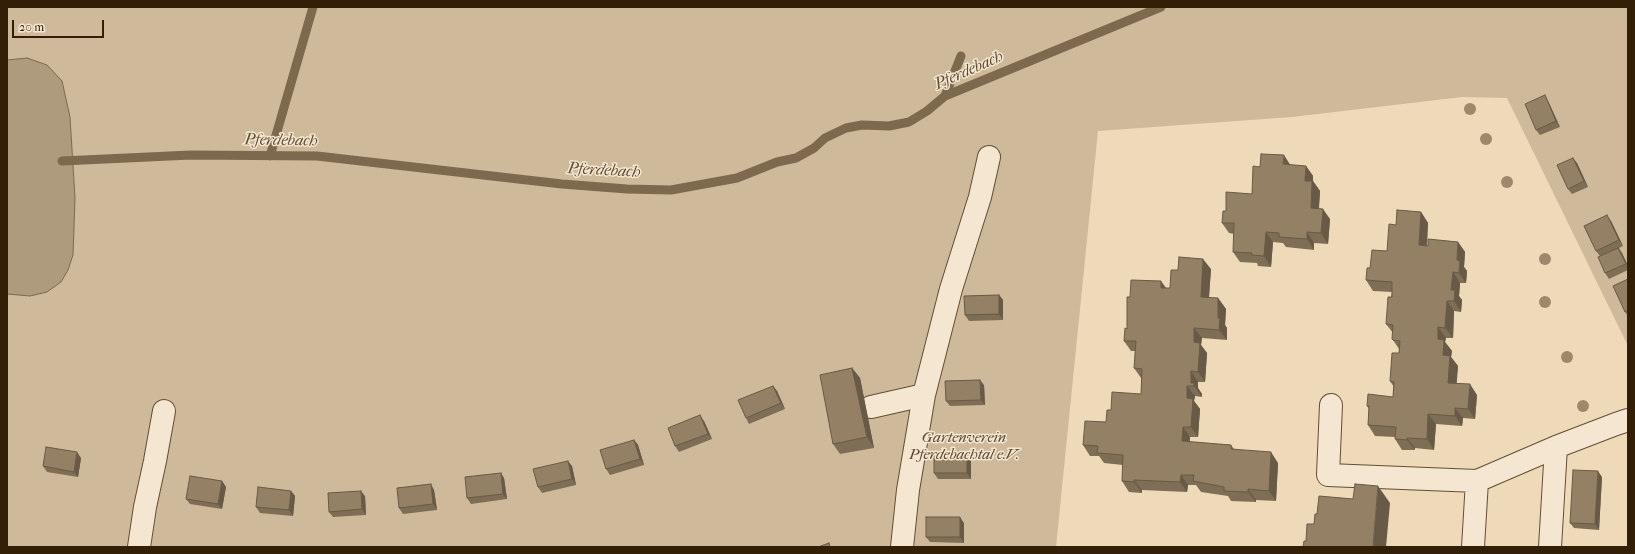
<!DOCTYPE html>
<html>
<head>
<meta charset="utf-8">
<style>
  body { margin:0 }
  #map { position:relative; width:1635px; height:554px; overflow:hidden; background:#eed9b8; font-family:"IM FELL French Canon",serif }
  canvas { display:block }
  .frame { position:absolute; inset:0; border:8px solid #331f08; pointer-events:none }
  .scale { position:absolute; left:12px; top:20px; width:92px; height:18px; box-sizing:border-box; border:2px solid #331f08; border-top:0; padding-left:5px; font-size:12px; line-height:14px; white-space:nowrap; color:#331f08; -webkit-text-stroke:3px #f4e6d1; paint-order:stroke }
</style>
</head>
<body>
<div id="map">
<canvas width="1635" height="554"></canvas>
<div class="frame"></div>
<div class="scale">20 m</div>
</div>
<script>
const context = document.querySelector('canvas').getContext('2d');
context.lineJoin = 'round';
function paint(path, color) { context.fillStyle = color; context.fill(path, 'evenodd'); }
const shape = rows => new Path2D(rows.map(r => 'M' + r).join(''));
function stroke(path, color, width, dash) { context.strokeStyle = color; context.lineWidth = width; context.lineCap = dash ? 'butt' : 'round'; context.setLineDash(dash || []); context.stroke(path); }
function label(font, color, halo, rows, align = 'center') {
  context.font = font + ' "IM FELL French Canon",serif'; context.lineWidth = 3; context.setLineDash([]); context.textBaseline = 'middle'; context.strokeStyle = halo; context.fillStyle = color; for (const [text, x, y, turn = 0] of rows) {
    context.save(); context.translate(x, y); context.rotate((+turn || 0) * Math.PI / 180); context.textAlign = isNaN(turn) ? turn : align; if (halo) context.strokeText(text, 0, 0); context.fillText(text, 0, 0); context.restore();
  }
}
const green = shape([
  [7,7,1628,7,1628,346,1507,98,1462,97,1292,117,1098,131,1056,547,7,547]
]);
const water = shape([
  [27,58,47,65,62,81,70,117,75,198,73,255,68,270,61,282,47,292,30,296,7,294,7,60,27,58]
]);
const stream = shape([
  [945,96,961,56],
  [270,156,313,7],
  [62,161,191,155,317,156,562,184,627,189,671,190,737,178,777,162,796,158,814,148,825,138,846,128,862,125,889,126,909,122,927,111,945,96,1161,7]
]);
const minor = shape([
  [1331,405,1328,475,1477,481,1556,447,1616,424,1628,420],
  [871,407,924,395],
  [139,547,145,507,155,461,164,411],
  [902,547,908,490,924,395,951,289,980,197,989,157],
  [1473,547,1477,481],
  [1550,547,1556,447]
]);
const trees = [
  [1470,109],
  [1486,139],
  [1507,182],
  [1545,259],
  [1545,302],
  [1567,357],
  [1583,406]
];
const wall = shape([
  [1548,101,1560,127,1540,135,1536,130],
  [1577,163,1588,187,1572,194,1568,189],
  [1291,165,1306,166,1313,176,1313,181,1320,191,1319,209,1330,219,1328,244,1314,243,1314,250,1286,247,1283,243,1273,242,1271,267,1258,266,1257,263,1240,262,1233,252,1234,234,1229,233,1222,223,1226,211,1252,194,1260,167],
  [1421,212,1428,223,1427,246,1458,242,1465,252,1464,267,1467,271,1466,283,1460,283,1459,296,1462,300,1461,312,1454,311,1453,338,1446,338,1445,342,1452,351,1451,357,1458,366,1456,383,1477,395,1475,419,1463,418,1462,426,1436,424,1434,450,1415,448,1415,450,1402,450,1395,439,1395,437,1375,436,1368,425,1369,409,1367,406,1393,397,1394,387,1390,381,1399,353,1399,349,1393,340,1393,333,1386,324,1392,292,1373,291,1366,280,1370,268,1387,251,1396,225],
  [1611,221,1623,246,1619,248,1622,253,1628,266,1628,270,1609,279,1605,273,1600,256,1596,251],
  [1211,269,1209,298,1218,298,1226,309,1225,325,1227,328,1227,340,1202,338,1201,345,1207,353,1205,382,1198,382,1198,388,1202,394,1202,397,1195,396,1194,401,1200,409,1198,437,1190,437,1190,442,1231,445,1234,449,1278,463,1276,501,1256,500,1256,502,1231,501,1228,496,1201,492,1196,485,1188,485,1187,492,1142,490,1142,493,1129,492,1122,481,1123,465,1104,463,1099,456,1090,456,1083,445,1106,422,1111,410,1141,394,1141,378,1134,368,1135,351,1131,351,1124,341,1127,329,1130,297,1166,288,1170,288,1178,270],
  [1628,279,1628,316,1625,312],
  [999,295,1003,300,1003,320,969,321,965,315],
  [852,368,860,378,874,448,840,454,833,444],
  [984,385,985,405,950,406,946,401],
  [773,386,777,391,785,409,749,424,746,418],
  [704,421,712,439,679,452,675,446],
  [634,440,638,445,644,465,610,475,606,469],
  [967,454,971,460,971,479,938,479,934,473],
  [81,458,78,477,47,472,43,466],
  [572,466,576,485,542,493,538,487],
  [1602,477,1599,530,1574,528,1570,523],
  [504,478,507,499,471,504,467,498],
  [222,481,226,487,222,509,190,504,186,499],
  [434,490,437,510,403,514,399,508],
  [291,491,295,496,293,516,260,513,256,507],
  [365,496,366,515,333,517,329,512],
  [964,523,964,543,930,542,926,537]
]);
const shadedWall = shape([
  [1545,95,1548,101,1560,127,1556,121],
  [1284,155,1291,166,1283,164],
  [1573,158,1577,163,1588,187,1584,181],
  [1306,166,1313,176,1313,181,1320,191,1318,218,1311,208,1305,181],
  [1323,209,1330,219,1328,244,1321,233],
  [1421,212,1428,223,1426,256,1419,245],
  [1607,215,1611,221,1623,246,1619,240],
  [1266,232,1273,242,1271,267,1264,256],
  [1307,232,1314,243,1314,250,1307,239],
  [1458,242,1465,252,1464,267,1467,271,1466,283,1459,273,1457,260],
  [1618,248,1622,253,1628,266,1628,267,1626,264],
  [1203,259,1211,269,1208,308,1201,297],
  [1453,272,1460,283,1459,296,1462,300,1461,312,1454,301,1451,290],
  [1161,281,1169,292,1161,288],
  [999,295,1003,300,1003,320,999,314],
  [1218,298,1226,309,1225,325,1227,328,1227,340,1219,330,1218,318],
  [1447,301,1454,311,1453,338,1445,328],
  [1438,327,1446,338,1445,342,1452,351,1451,357,1458,366,1456,393,1448,383,1443,355,1438,339],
  [1194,328,1202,338,1201,345,1207,353,1205,382,1198,372,1194,342],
  [852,368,860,378,874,448,867,437],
  [1191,371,1198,382,1198,388,1202,394,1202,397,1194,386,1191,383],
  [980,380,984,385,985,405,981,400],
  [1470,384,1477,395,1475,419,1468,409],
  [773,386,777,391,785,409,781,403],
  [1187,386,1195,396,1194,401,1200,409,1198,437,1191,427,1187,398],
  [1455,408,1463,418,1462,426,1455,416],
  [1428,414,1436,424,1434,450,1427,439],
  [700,415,704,421,712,439,708,434],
  [1183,427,1190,437,1189,451,1182,441],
  [1407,438,1415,448,1415,450,1407,440],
  [634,440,638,445,644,465,640,459],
  [77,452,81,458,78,477,74,472],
  [1271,452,1278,463,1276,501,1269,491],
  [967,454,971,460,971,479,967,473],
  [568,461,572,466,576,485,572,479],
  [1598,471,1602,477,1599,530,1595,524],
  [501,473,504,478,507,499,503,494],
  [1181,475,1188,485,1187,492,1180,482],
  [1134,480,1142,490,1142,493,1134,482],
  [222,481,226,487,222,509,218,504],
  [431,484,434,490,437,510,433,504],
  [1378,486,1390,503,1386,547,1373,547],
  [1248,489,1256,500,1256,502,1248,492],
  [291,491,295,496,293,516,289,510],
  [361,491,365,496,366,515,362,509],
  [960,517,964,523,964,543,960,537]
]);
const building = shape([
  [1545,95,1556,121,1536,130,1525,104,1545,95],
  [1261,154,1284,155,1283,164,1306,166,1305,181,1312,181,1311,208,1323,209,1321,233,1307,232,1307,239,1279,237,1279,233,1266,232,1264,256,1251,255,1252,253,1233,252,1234,223,1222,223,1223,211,1226,211,1226,192,1252,194,1253,166,1260,167,1261,154],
  [1573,158,1584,181,1568,189,1557,165,1573,158],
  [1397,210,1421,212,1419,245,1428,246,1428,239,1458,242,1457,260,1460,261,1459,273,1453,272,1451,290,1455,290,1454,301,1447,301,1445,328,1438,327,1438,339,1444,340,1443,355,1450,356,1448,383,1470,384,1468,409,1455,408,1455,416,1428,414,1427,439,1407,438,1407,440,1395,439,1396,427,1368,425,1369,406,1367,406,1368,394,1393,397,1394,382,1390,381,1392,353,1399,353,1400,341,1393,340,1392,339,1393,325,1386,324,1388,297,1392,297,1392,282,1366,280,1367,268,1370,268,1372,250,1387,251,1389,224,1396,225,1397,210],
  [1607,215,1619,240,1596,251,1584,226,1607,215],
  [1618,248,1626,264,1605,273,1598,257,1618,248],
  [1179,257,1203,259,1201,297,1218,298,1218,318,1220,318,1219,330,1194,328,1194,342,1200,343,1198,372,1191,371,1191,383,1194,383,1194,386,1187,386,1187,398,1193,399,1191,427,1183,427,1182,441,1231,445,1231,449,1271,452,1269,491,1248,489,1248,492,1224,491,1224,487,1193,481,1194,475,1181,475,1180,482,1134,480,1134,482,1122,481,1123,455,1097,453,1098,446,1083,445,1085,421,1106,422,1107,410,1111,410,1112,392,1141,394,1142,369,1134,368,1136,341,1124,341,1125,328,1127,329,1127,297,1130,297,1131,280,1161,281,1161,288,1170,288,1171,270,1178,270,1179,257],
  [1628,279,1628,310,1625,312,1613,286,1628,279],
  [999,295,999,314,965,315,964,296,999,295],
  [852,368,867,437,833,444,820,375,852,368],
  [980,380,981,400,946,401,945,381,980,380],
  [773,386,781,403,746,418,738,400,773,386],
  [700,415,708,434,675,446,668,428,700,415],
  [634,440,640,459,606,469,600,450,634,440],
  [46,447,77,452,74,472,43,466,46,447],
  [934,454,967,454,967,473,934,473,934,454],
  [568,461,572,479,538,487,533,469,568,461],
  [1573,470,1598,471,1595,524,1570,523,1573,470],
  [501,473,503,494,467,498,465,477,501,473],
  [190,476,222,481,218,504,186,499,190,476],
  [431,484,433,504,399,508,397,488,431,484],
  [1355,484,1378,486,1373,547,1303,547,1304,541,1306,541,1307,524,1314,524,1315,514,1317,514,1319,496,1353,499,1355,484],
  [258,487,291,491,289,510,256,507,258,487],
  [361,491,362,509,329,512,328,493,361,491],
  [926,517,960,517,960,537,926,537,926,517],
  [829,543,830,547,818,547,829,543]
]);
const parkNames = [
  ["Gartenverein",964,438],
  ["Pferdebachtal e.V.",964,455]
];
const waterNames = [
  ["Pferdebach",969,71,-24],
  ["Pferdebach",281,141,1],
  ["Pferdebach",604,171,3]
];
paint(green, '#ceb99a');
paint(water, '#ae9a7c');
stroke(water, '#7d694e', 1);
stroke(stream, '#7d694e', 9);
stroke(minor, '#624e34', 24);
stroke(minor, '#f4e6d1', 22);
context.fillStyle = '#9d886b';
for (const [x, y] of trees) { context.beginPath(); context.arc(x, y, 6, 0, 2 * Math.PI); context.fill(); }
paint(wall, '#7f6e56');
paint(shadedWall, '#685a46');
paint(building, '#948064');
stroke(building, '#685a46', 1);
label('italic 15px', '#5a462c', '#f4e6d1', parkNames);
label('italic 16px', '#5e4a31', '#f4e6d1', waterNames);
</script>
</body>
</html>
